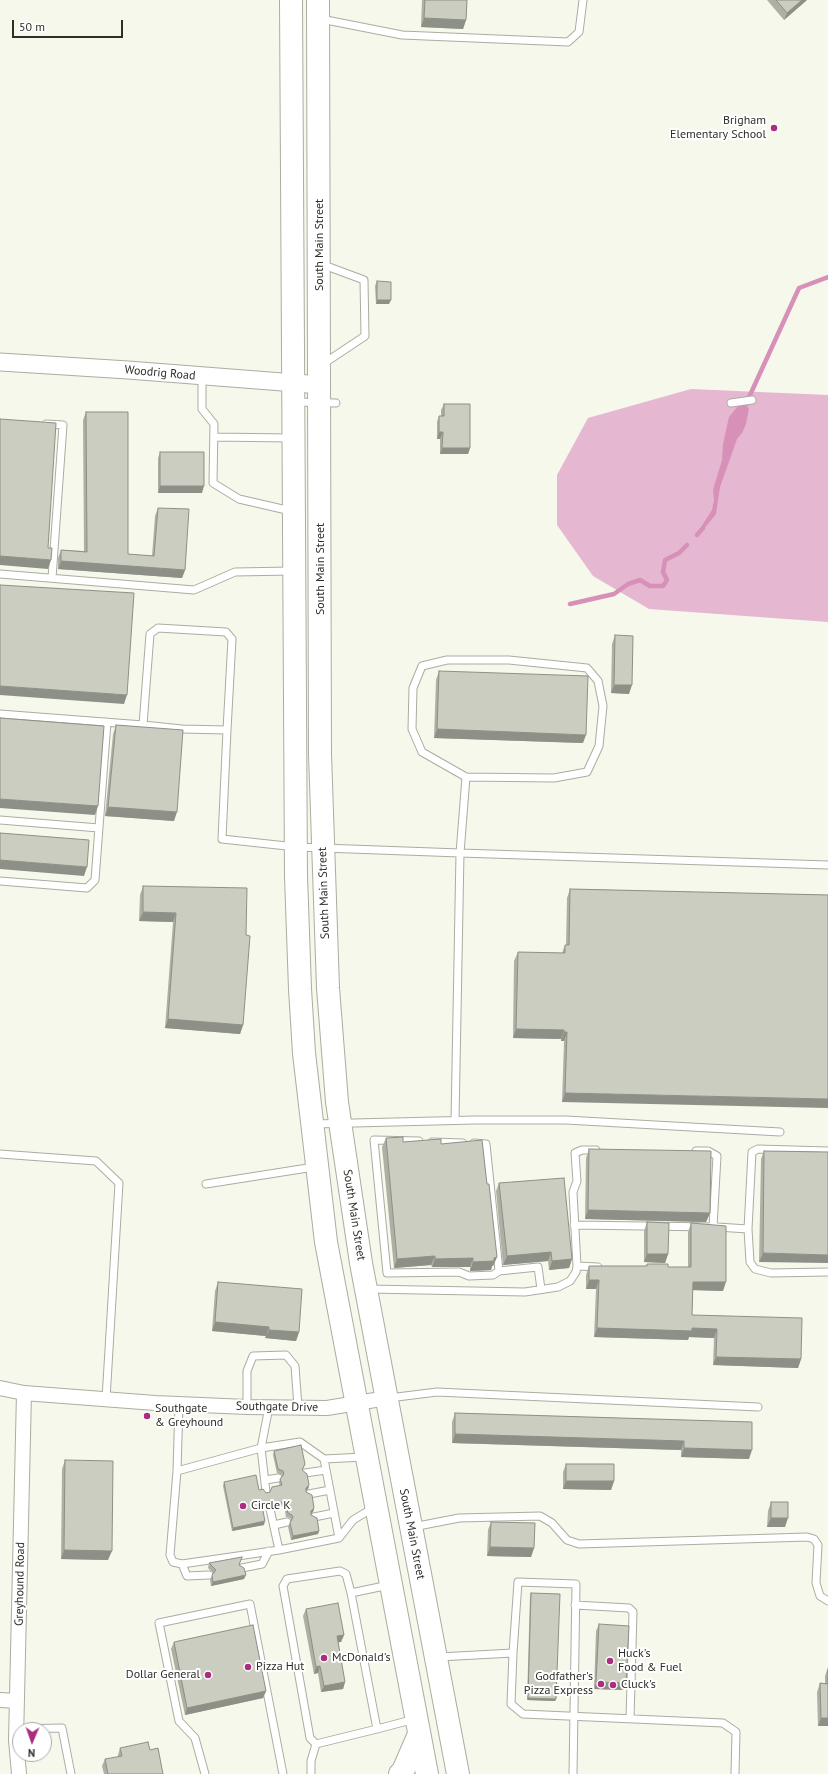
<!DOCTYPE html>
<html>
<head>
<meta charset="utf-8">
<style>
  body { margin:0 }
  #map { position:relative; width:828px; height:1774px; overflow:hidden; background:#f5f8eb; font-family:"PT Sans",sans-serif }
  canvas { display:block }
  .north { position:absolute; left:12px; top:1722px; width:40px; height:40px; box-sizing:border-box; background:#fff; border:1px solid #abacaa; border-radius:50%; rotate:182deg; font-size:11px; font-weight:700; line-height:16px; text-align:center; color:#2d2f2a }
  .north::after { content:''; display:block; margin:auto; width:14px; height:18px; background:#aa2d7f; clip-path:polygon(50% 0,100% 100%,50% 72%,0 100%) }
  .scale { position:absolute; left:12px; top:20px; width:111px; height:18px; box-sizing:border-box; border:2px solid #2d2f2a; border-top:0; padding-left:5px; font-size:12px; line-height:14px; white-space:nowrap; color:#2d2f2a; -webkit-text-stroke:3px #fff; paint-order:stroke }
</style>
</head>
<body>
<div id="map">
<canvas width="828" height="1774"></canvas>
<div class="north">N</div>
<div class="scale">50 m</div>
</div>
<script>
const context = document.querySelector('canvas').getContext('2d');
context.lineJoin = 'round';
function paint(path, color) { context.fillStyle = color; context.fill(path, 'evenodd'); }
const shape = rows => new Path2D(rows.map(r => 'M' + r).join(''));
function stroke(path, color, width, dash) { context.strokeStyle = color; context.lineWidth = width; context.lineCap = dash ? 'butt' : 'round'; context.setLineDash(dash || []); context.stroke(path); }
function label(font, color, halo, rows, align = 'center') {
  context.font = font + ' "PT Sans",sans-serif'; context.lineWidth = 4; context.setLineDash([]); context.textBaseline = 'middle'; context.strokeStyle = halo; context.fillStyle = color; for (const [text, x, y, turn = 0] of rows) {
    context.save(); context.translate(x, y); context.rotate((+turn || 0) * Math.PI / 180); context.textAlign = isNaN(turn) ? turn : align; if (halo) context.strokeText(text, 0, 0); context.fillText(text, 0, 0); context.restore();
  }
}
const green = shape([
  [691,389,828,395,828,622,649,609,593,576,557,525,557,475,588,418]
]);
const water = shape([
  [738,406,745,406,749,408,746,424,742,433,737,439,720,487,716,514,704,529,701,527,712,510,714,500,713,490,722,460,723,444,729,417]
]);
const stream = shape([
  [745,406,799,288,828,277],
  [697,535,703,528],
  [570,604,614,594,628,584,640,580,650,586,663,586,667,580,663,572,665,560,679,553,687,545]
]);
const service = shape([
  [321,19,402,35,568,42,579,32,583,0],
  [321,264,364,280,365,336,323,364],
  [202,376,202,409,214,424,213,483,239,499,291,511],
  [296,402,336,403],
  [731,403,752,400],
  [46,424,63,425,52,578],
  [214,437,291,438],
  [0,574,194,590,235,572,292,571],
  [0,714,143,725],
  [227,730,182,729,143,725,150,634,158,628,226,632,232,639,227,730,222,839,296,847,460,853,455,1120],
  [466,777,422,752,412,729,413,688,422,666,447,660,509,660,587,668,598,681,603,706,599,746,587,772,554,778,466,777,460,853,828,865],
  [0,820,99,828],
  [0,881,87,888,95,880,107,722],
  [314,1124,475,1120,566,1120,780,1132],
  [419,1141,374,1140,387,1273,459,1272,469,1276,493,1275,499,1271],
  [432,1142,463,1143],
  [474,1143,486,1144,499,1271,538,1267,541,1289],
  [828,1151,758,1149,752,1152,748,1229,750,1262,755,1269,771,1273,828,1272],
  [0,1154,96,1161,119,1183,106,1399],
  [206,1184,314,1167],
  [574,1225,713,1227,717,1156,708,1151,696,1151],
  [717,1227,748,1229],
  [577,1266,598,1267],
  [368,1289,525,1292,558,1287,570,1281,576,1272,577,1266,573,1192,577,1181,575,1153,582,1150,596,1150],
  [389,1398,437,1392,758,1407],
  [179,1404,177,1471,170,1555,173,1562,182,1564,279,1550,339,1538,353,1520,373,1508],
  [247,1407,247,1371,253,1356,286,1355,295,1366,298,1407],
  [324,1459,339,1538],
  [177,1471,261,1448,300,1442,324,1459,364,1457],
  [305,1473,326,1470],
  [265,1480,278,1478],
  [266,1492,261,1448,269,1407],
  [309,1494,330,1490],
  [270,1509,279,1550],
  [314,1517,334,1513],
  [274,1525,287,1522],
  [413,1527,459,1518,540,1516,552,1523,567,1540,579,1544,807,1537,814,1539,818,1545,816,1583,820,1596,828,1601],
  [182,1564,187,1576,209,1575],
  [242,1568,262,1564,269,1551],
  [351,1593,389,1585],
  [575,1605,629,1608,633,1612,630,1719],
  [513,1653,518,1582,576,1584,573,1774],
  [439,1657,513,1653,511,1704,523,1714,723,1723,736,1732,735,1774],
  [16,1729,62,1728,71,1774],
  [377,1729,351,1593,346,1574,340,1571,287,1579,283,1586,310,1738,316,1744,377,1729,415,1719],
  [205,1774,195,1738,179,1721,159,1623,250,1604,283,1774],
  [311,1774,311,1761,316,1744]
]);
const minor = shape([
  [0,1388,24,1393,155,1403,247,1407,327,1408,387,1398],
  [0,1700,17,1701],
  [19,1774,16,1740,24,1393]
]);
const tertiary = shape([
  [0,362,128,370,321,385]
]);
const trunk = shape([
  [291,0,296,876,300,989,304,1053,326,1242,427,1774],
  [318,0,320,754,328,988,337,1102,361,1263,458,1774],
  [400,1774,403,1771,419,1734]
]);
const wall = shape([
  [422,0,467,0,466,20,463,29,421,27],
  [767,0,807,0,784,20],
  [377,281,389,304,376,304,375,286],
  [444,404,470,448,468,454,440,454,440,439,437,439,437,422,439,416,441,416,441,410],
  [86,412,128,554,152,556,155,516,158,508,185,570,182,578,58,569,58,558,61,550,84,551,83,420],
  [160,452,202,493,158,493,158,458],
  [615,635,629,694,611,693,612,644],
  [439,671,583,743,434,738,436,680],
  [116,725,174,821,105,816,113,734],
  [143,886,246,935,243,1025,240,1034,165,1028,173,922,139,921,140,895],
  [570,889,828,895,562,1102,564,1041,561,1041,561,1039,513,1038,514,961,518,952,562,953,565,945,566,945,567,898],
  [386,1138,403,1142,441,1144,487,1184,497,1257,493,1266,492,1266,491,1270,470,1271,470,1267,432,1267,431,1265,394,1268,382,1147],
  [589,1149,710,1213,706,1222,585,1219,586,1158],
  [764,1151,828,1152,759,1262,761,1159],
  [499,1183,572,1259,569,1268,549,1270,548,1261,503,1265,496,1191],
  [647,1222,668,1254,665,1263,644,1262,644,1231],
  [691,1223,723,1291,693,1290,692,1315,801,1359,798,1368,713,1365,714,1338,689,1337,688,1340,594,1337,596,1289,586,1289,586,1275,589,1266,646,1266,647,1264,668,1267,688,1267,688,1232],
  [218,1282,299,1332,296,1341,265,1338,266,1336,212,1331,215,1291],
  [455,1413,752,1422,749,1459,681,1457,681,1450,452,1443,452,1422],
  [274,1451,305,1464,302,1471,309,1485,308,1489,306,1491,314,1508,313,1512,311,1514,319,1531,318,1534,291,1540,288,1527,291,1520,290,1518,286,1517,284,1505,275,1507,269,1504,265,1509,263,1510,264,1525,232,1531,223,1486,224,1482,259,1490,266,1493,270,1492,280,1486,279,1483,280,1479,282,1476,282,1475,277,1473,273,1455],
  [65,1460,108,1560,61,1559,62,1469],
  [566,1464,614,1481,611,1490,563,1489,563,1472],
  [771,1502,785,1527,767,1527,768,1511],
  [491,1522,534,1548,531,1557,487,1556,488,1530],
  [209,1563,239,1565,244,1579,211,1586,210,1580,213,1573,208,1568],
  [531,1593,556,1699,555,1701,527,1700,530,1595],
  [306,1609,344,1635,341,1642,338,1642,345,1682,343,1689,321,1692,318,1673,314,1674,303,1616],
  [599,1624,626,1683,624,1690,594,1689,596,1631],
  [174,1642,266,1691,263,1698,185,1715,171,1649],
  [828,1667,828,1726,818,1726,817,1692,820,1683,825,1683,825,1676],
  [120,1748,150,1750,163,1774,104,1774,102,1766,105,1759,118,1757,118,1755]
]);
const shadedWall = shape([
  [802,0,807,0,784,20,787,13],
  [424,18,466,20,463,29,421,27],
  [377,300,391,300,389,304,376,304],
  [439,432,443,432,440,439,437,439],
  [442,448,470,448,468,454,440,454],
  [160,486,204,486,202,493,158,493],
  [0,556,51,560,48,569,0,565],
  [61,561,185,570,182,578,58,569],
  [614,685,632,685,629,694,611,693],
  [0,686,127,695,124,704,0,695],
  [437,729,586,735,583,743,434,738],
  [0,799,98,806,95,815,0,808],
  [108,807,177,812,174,821,105,816],
  [0,860,87,867,84,876,0,869],
  [143,912,176,913,173,922,139,921],
  [168,1019,243,1025,240,1034,165,1028],
  [516,1029,564,1030,561,1039,513,1038],
  [564,1032,567,1032,564,1041,561,1041],
  [565,1093,828,1099,828,1108,562,1102],
  [588,1210,710,1213,706,1222,585,1219],
  [551,1252,548,1261,503,1265,507,1256],
  [763,1253,828,1255,828,1263,759,1262],
  [647,1254,668,1254,665,1263,644,1262],
  [435,1256,431,1265,394,1268,397,1259],
  [497,1257,493,1266,492,1266,491,1270,470,1271,473,1262],
  [473,1258,470,1267,432,1267,435,1259],
  [572,1259,569,1268,549,1270,552,1261],
  [589,1280,599,1280,596,1289,586,1289],
  [693,1282,726,1282,723,1291,690,1290],
  [215,1322,269,1327,266,1336,212,1331],
  [597,1328,692,1328,717,1329,714,1338,689,1337,688,1340,594,1337],
  [269,1330,299,1332,296,1341,265,1338],
  [716,1357,801,1359,798,1368,713,1365],
  [455,1434,684,1441,681,1450,452,1443],
  [684,1448,752,1450,749,1459,681,1457],
  [566,1481,614,1481,611,1490,563,1489],
  [309,1485,308,1489,304,1492,306,1488],
  [270,1500,269,1504,265,1509,261,1510,262,1506],
  [285,1502,284,1505,275,1507,276,1503],
  [314,1508,313,1512,309,1515,311,1511],
  [771,1518,788,1518,785,1527,767,1527],
  [265,1521,264,1525,232,1531,233,1528],
  [319,1531,318,1534,291,1540,293,1536],
  [490,1547,534,1548,531,1557,487,1556],
  [64,1550,112,1551,108,1560,61,1559],
  [246,1575,244,1579,211,1586,213,1582],
  [344,1635,341,1642,334,1643,337,1636],
  [320,1666,318,1673,314,1674,316,1667],
  [345,1682,343,1689,321,1692,324,1686],
  [596,1682,626,1683,624,1690,594,1689],
  [266,1691,263,1698,185,1715,187,1708],
  [528,1698,556,1699,555,1701,527,1700],
  [821,1718,828,1718,828,1726,818,1726]
]);
const building = shape([
  [425,0,467,0,466,20,424,18,425,0],
  [776,0,802,0,787,13,776,0],
  [377,281,391,282,391,300,377,300,377,281],
  [444,404,470,404,470,448,442,448,443,432,439,432,439,416,444,416,444,404],
  [86,412,128,412,128,554,154,556,158,508,189,509,185,570,61,561,61,550,87,552,86,412],
  [0,419,56,423,48,548,52,548,51,560,0,556,0,419],
  [160,452,204,452,204,486,160,486,160,452],
  [0,585,134,593,127,695,0,686,0,585],
  [615,635,633,636,632,685,614,685,615,635],
  [439,671,588,676,586,735,437,729,439,671],
  [0,718,104,726,98,806,0,799,0,718],
  [116,725,183,730,177,812,108,807,116,725],
  [0,833,89,840,87,867,0,860,0,833],
  [143,886,247,888,246,935,250,936,243,1025,168,1019,176,913,143,912,143,886],
  [570,889,828,895,828,1099,565,1093,567,1032,564,1032,564,1030,516,1029,518,952,565,953,565,945,569,945,570,889],
  [403,1137,403,1142,441,1139,441,1144,482,1140,487,1184,489,1184,497,1257,494,1258,494,1261,473,1262,473,1258,435,1259,435,1256,397,1259,386,1138,403,1137],
  [589,1149,711,1151,710,1213,588,1210,589,1149],
  [764,1151,828,1152,828,1255,763,1253,764,1151],
  [564,1178,572,1259,552,1261,551,1252,507,1256,499,1183,564,1178],
  [647,1222,669,1223,668,1254,647,1254,647,1222],
  [691,1223,726,1226,726,1282,693,1282,692,1315,802,1318,801,1359,716,1357,717,1329,692,1328,692,1331,597,1328,599,1280,589,1280,589,1266,647,1266,647,1264,668,1264,668,1267,691,1267,691,1223],
  [218,1282,302,1289,299,1332,269,1330,269,1327,215,1322,218,1282],
  [455,1413,752,1422,752,1450,684,1448,684,1441,455,1434,455,1413],
  [301,1445,305,1464,302,1470,307,1474,309,1485,306,1488,306,1492,312,1495,314,1508,311,1511,311,1515,317,1518,319,1531,293,1536,290,1523,293,1517,292,1515,288,1513,285,1502,276,1503,270,1500,266,1505,262,1506,265,1521,233,1528,224,1482,256,1475,259,1490,263,1489,266,1493,270,1492,272,1487,282,1485,280,1479,284,1474,283,1471,278,1469,274,1451,301,1445],
  [65,1460,113,1461,112,1551,64,1550,65,1460],
  [566,1464,614,1464,614,1481,566,1481,566,1464],
  [771,1502,788,1502,788,1518,771,1518,771,1502],
  [491,1522,535,1523,534,1548,490,1547,491,1522],
  [242,1557,239,1565,244,1568,246,1575,213,1582,212,1575,216,1570,209,1563,242,1557],
  [531,1593,560,1594,556,1699,528,1698,531,1593],
  [338,1603,344,1635,337,1636,345,1682,324,1686,320,1666,316,1667,306,1609,338,1603],
  [599,1624,629,1626,626,1683,596,1682,599,1624],
  [253,1625,266,1691,187,1708,174,1642,253,1625],
  [828,1670,828,1718,821,1718,820,1683,828,1684,828,1670],
  [148,1742,150,1750,158,1748,163,1774,108,1774,105,1759,122,1756,120,1748,148,1742]
]);
const markers = [
  [774,128,4,"#aa2d7f"],
  [147,1416,4,"#aa2d7f"],
  [243,1506,4,"#aa2d7f"],
  [324,1658,4,"#aa2d7f"],
  [610,1661,4,"#aa2d7f"],
  [248,1667,4,"#aa2d7f"],
  [208,1675,4,"#aa2d7f"],
  [601,1684,4,"#aa2d7f"],
  [613,1685,4,"#aa2d7f"]
];
const poiNames = [
  ["Brigham",766,121,"right"],
  ["Elementary School",766,135,"right"],
  ["Southgate",155,1409],
  ["& Greyhound",155,1423],
  ["Circle K",251,1506],
  ["Huck's",618,1654],
  ["Food & Fuel",618,1668],
  ["McDonald's",332,1658],
  ["Pizza Hut",256,1667],
  ["Dollar General",200,1675,"right"],
  ["Godfather's",593,1677,"right"],
  ["Pizza Express",593,1691,"right"],
  ["Cluck's",621,1685]
];
const streetNames = [
  ["South Main Street",320,245,-90],
  ["Woodrig Road",160,373,5],
  ["South Main Street",321,569,-90],
  ["South Main Street",324,893,-92],
  ["South Main Street",354,1215,81],
  ["Southgate Drive",277,1407,1],
  ["South Main Street",412,1534,79],
  ["Greyhound Road",20,1584,-89]
];
paint(green, '#e6b7d1');
paint(water, '#d790b8');
stroke(stream, '#d790b8', 4.5);
stroke(service, '#aaada1', 9);
stroke(minor, '#aaada1', 16);
stroke(tertiary, '#aaada1', 19);
stroke(trunk, '#aaada1', 24);
stroke(service, '#fff', 7);
stroke(minor, '#fff', 14);
stroke(tertiary, '#fff', 17);
stroke(trunk, '#fff', 22);
paint(wall, '#aeb0a5');
paint(shadedWall, '#8d9086');
paint(building, '#cacdc0');
stroke(building, '#8d9086', 1);
for (const [x, y, r, color] of markers) { const dot = new Path2D(); dot.arc(x, y, r, 0, 2 * Math.PI); context.fillStyle = color; context.fill(dot); stroke(dot, '#fff', 1.5); }
label('12px', '#2d2f2a', '#fff', poiNames, 'left');
label('12px', '#2d2f2a', '#fff', streetNames);
</script>
</body>
</html>
